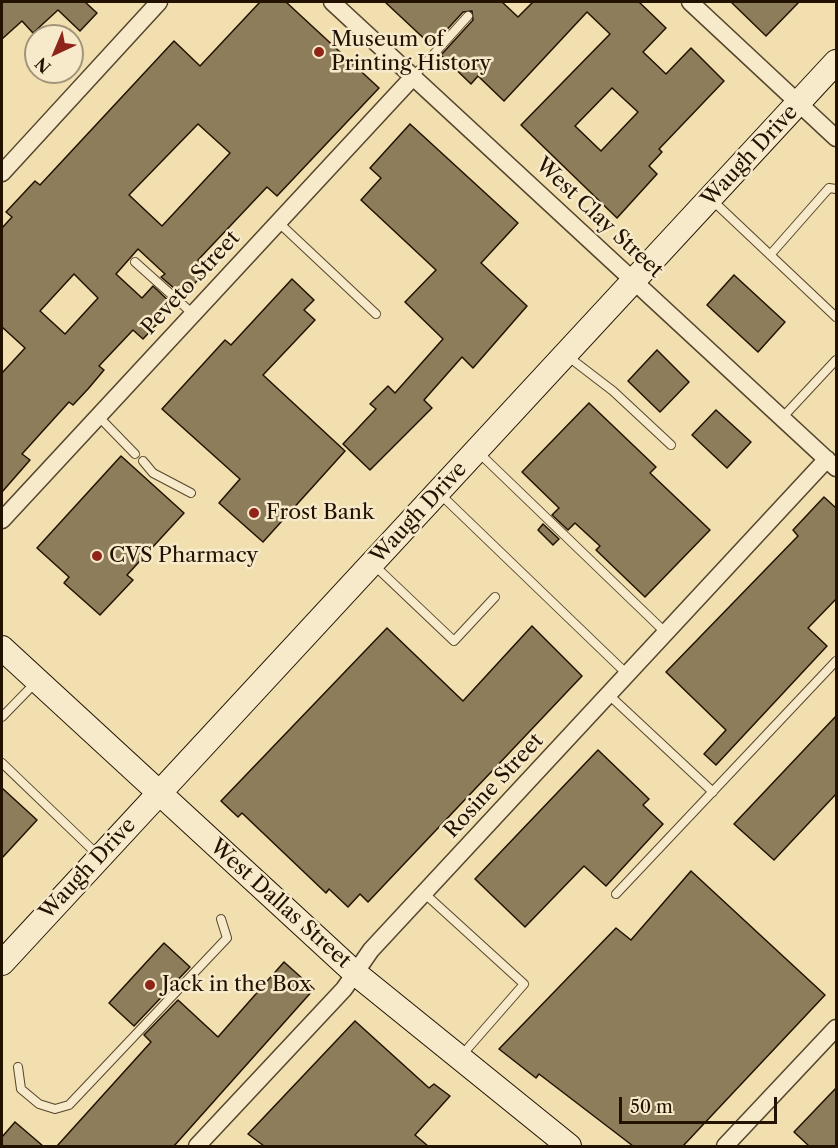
<!DOCTYPE html>
<html>
<head>
<meta charset="utf-8">
<style>
  body { margin:0 }
  #map { position:relative; width:838px; height:1148px; overflow:hidden; background:#f1dfaf; font-family:"Libre Caslon Text",serif }
  canvas { display:block }
  .frame { position:absolute; inset:0; border:3px solid #231200; pointer-events:none }
  .north { position:absolute; left:24px; top:24px; width:60px; height:60px; box-sizing:border-box; background:#f6eacb; border:2px solid #a2947a; border-radius:50%; rotate:224deg; font-size:16px; font-weight:700; line-height:24px; text-align:center; color:#231200 }
  .north::after { content:''; display:block; margin:auto; width:21px; height:27px; background:#8f2418; clip-path:polygon(50% 0,100% 100%,50% 72%,0 100%) }
  .scale { position:absolute; left:619px; top:1097px; width:158px; height:27px; box-sizing:border-box; border:3px solid #231200; border-top:0; padding-left:8px; font-size:18px; line-height:21px; white-space:nowrap; color:#231200; -webkit-text-stroke:4px #f6eacb; paint-order:stroke }
</style>
</head>
<body>
<div id="map">
<canvas width="838" height="1148"></canvas>
<div class="frame"></div>
<div class="north">N</div>
<div class="scale">50 m</div>
</div>
<script>
const context = document.querySelector('canvas').getContext('2d');
context.lineJoin = 'round';
function paint(path, color) { context.fillStyle = color; context.fill(path, 'evenodd'); }
const shape = rows => new Path2D(rows.map(r => 'M' + r).join(''));
function stroke(path, color, width, dash) { context.strokeStyle = color; context.lineWidth = width; context.lineCap = dash ? 'butt' : 'round'; context.setLineDash(dash || []); context.stroke(path); }
function label(font, color, halo, rows, align = 'center') {
  context.font = font + ' "Libre Caslon Text",serif'; context.lineWidth = 5; context.setLineDash([]); context.textBaseline = 'middle'; context.strokeStyle = halo; context.fillStyle = color; for (const [text, x, y, turn = 0] of rows) {
    context.save(); context.translate(x, y); context.rotate((+turn || 0) * Math.PI / 180); context.textAlign = isNaN(turn) ? turn : align; if (halo) context.strokeText(text, 0, 0); context.fillText(text, 0, 0); context.restore();
  }
}
const building = shape([
  [2,2,85,2,97,13,80,31,58,10,33,33,22,21,2,39,2,2],
  [260,2,286,2,379,88,277,196,267,187,198,260,208,269,183,296,161,277,165,274,138,249,131,257,116,274,142,298,153,286,174,306,143,339,133,330,99,366,104,370,88,389,73,405,69,402,22,454,30,460,2,492,2,373,25,348,2,327,2,228,12,217,6,212,35,181,40,185,174,41,200,66,260,2],
  [198,124,230,153,162,226,129,195,198,124],
  [74,274,98,298,65,334,40,311,74,274],
  [385,2,502,2,518,17,533,2,639,2,666,28,643,52,666,74,691,48,724,81,659,149,662,152,649,166,657,174,617,218,521,125,610,34,587,12,504,101,478,76,471,84,441,55,473,20,472,11,463,12,432,46,385,2],
  [612,88,638,112,601,151,575,126,612,88],
  [731,2,799,2,766,36,731,2],
  [410,124,518,223,481,263,527,306,473,368,462,357,424,400,432,408,370,470,343,444,376,409,370,404,388,386,395,393,443,339,405,302,436,270,361,200,381,178,370,168,410,124],
  [734,275,785,322,758,352,707,305,734,275],
  [292,279,314,300,304,310,315,320,263,375,345,451,263,542,219,503,240,479,162,409,225,340,231,345,292,279],
  [657,350,689,382,660,412,628,381,657,350],
  [589,403,656,467,650,473,710,530,645,597,596,550,600,546,575,523,568,530,552,515,559,508,522,472,589,403],
  [716,410,751,442,727,468,692,435,716,410],
  [121,456,184,513,127,575,133,580,100,615,64,583,69,577,37,548,121,456],
  [824,497,837,509,837,598,808,628,827,646,716,765,704,754,726,730,666,672,798,536,793,530,824,497],
  [543,524,559,539,553,545,538,530,543,524],
  [532,626,582,676,368,902,360,894,348,907,329,889,326,893,242,813,238,817,221,801,387,628,463,701,532,626],
  [837,715,837,793,774,860,734,824,837,715],
  [598,750,649,799,643,805,663,824,606,886,584,866,525,927,475,879,598,750],
  [2,788,37,820,2,858,2,788],
  [691,871,825,995,683,1146,633,1146,539,1074,536,1078,499,1049,616,928,631,940,691,871],
  [164,943,190,967,134,1026,109,1003,164,943],
  [284,962,314,989,174,1146,57,1146,151,1042,144,1035,178,1000,218,1037,284,962],
  [355,1021,429,1088,434,1084,450,1096,415,1135,428,1146,264,1146,248,1134,355,1021],
  [837,1087,837,1146,809,1146,794,1132,837,1087],
  [15,1122,43,1146,2,1146,2,1137,15,1122]
]);
const lane = shape([
  [413,77,468,16],
  [712,200,836,317],
  [278,222,376,314],
  [770,255,829,188,836,189],
  [135,262,193,314],
  [566,355,613,391,671,445],
  [98,416,135,454],
  [782,418,836,360],
  [477,451,666,633],
  [143,461,153,473,191,493],
  [440,494,628,675],
  [374,565,454,641,495,597],
  [609,695,713,792],
  [2,717,37,681],
  [2,763,99,856],
  [424,893,524,984,462,1055],
  [616,894,836,661],
  [18,1067,21,1089,39,1104,55,1109,69,1105,227,938,221,919]
]);
const street = shape([
  [332,2,836,468],
  [690,2,836,138],
  [2,173,159,2],
  [2,520,413,77],
  [197,1146,344,989,371,950,827,459],
  [725,1146,836,1028]
]);
const secondary = shape([
  [2,648,355,973,569,1146],
  [2,963,836,62]
]);
const markers = [
  [319,52,6,"#8f2418"],
  [254,513,6,"#8f2418"],
  [97,556,6,"#8f2418"],
  [150,985,6,"#8f2418"]
];
const poiNames = [
  ["Museum of",331,40],
  ["Printing History",331,64],
  ["Frost Bank",266,513],
  ["CVS Pharmacy",109,556],
  ["Jack in the Box",162,985]
];
const streetNames = [
  ["Waugh Drive",750,156,-47],
  ["West Clay Street",599,218,43],
  ["Peveto Street",191,283,-47],
  ["Waugh Drive",419,513,-47],
  ["Rosine Street",494,786,-47],
  ["Waugh Drive",88,869,-47],
  ["West Dallas Street",280,904,42]
];
paint(building, '#8e7d5b');
stroke(building, '#231200', 1.5);
stroke(lane, '#56452c', 10);
stroke(street, '#56452c', 19);
stroke(secondary, '#231200', 26);
stroke(lane, '#f6eacb', 8);
stroke(street, '#f6eacb', 16);
stroke(secondary, '#f6eacb', 24);
for (const [x, y, r, color] of markers) { const dot = new Path2D(); dot.arc(x, y, r, 0, 2 * Math.PI); context.fillStyle = color; context.fill(dot); stroke(dot, '#f6eacb', 2); }
label('21px', '#231200', '#f6eacb', poiNames, 'left');
label('21px', '#231200', '#f6eacb', streetNames);
</script>
</body>
</html>
